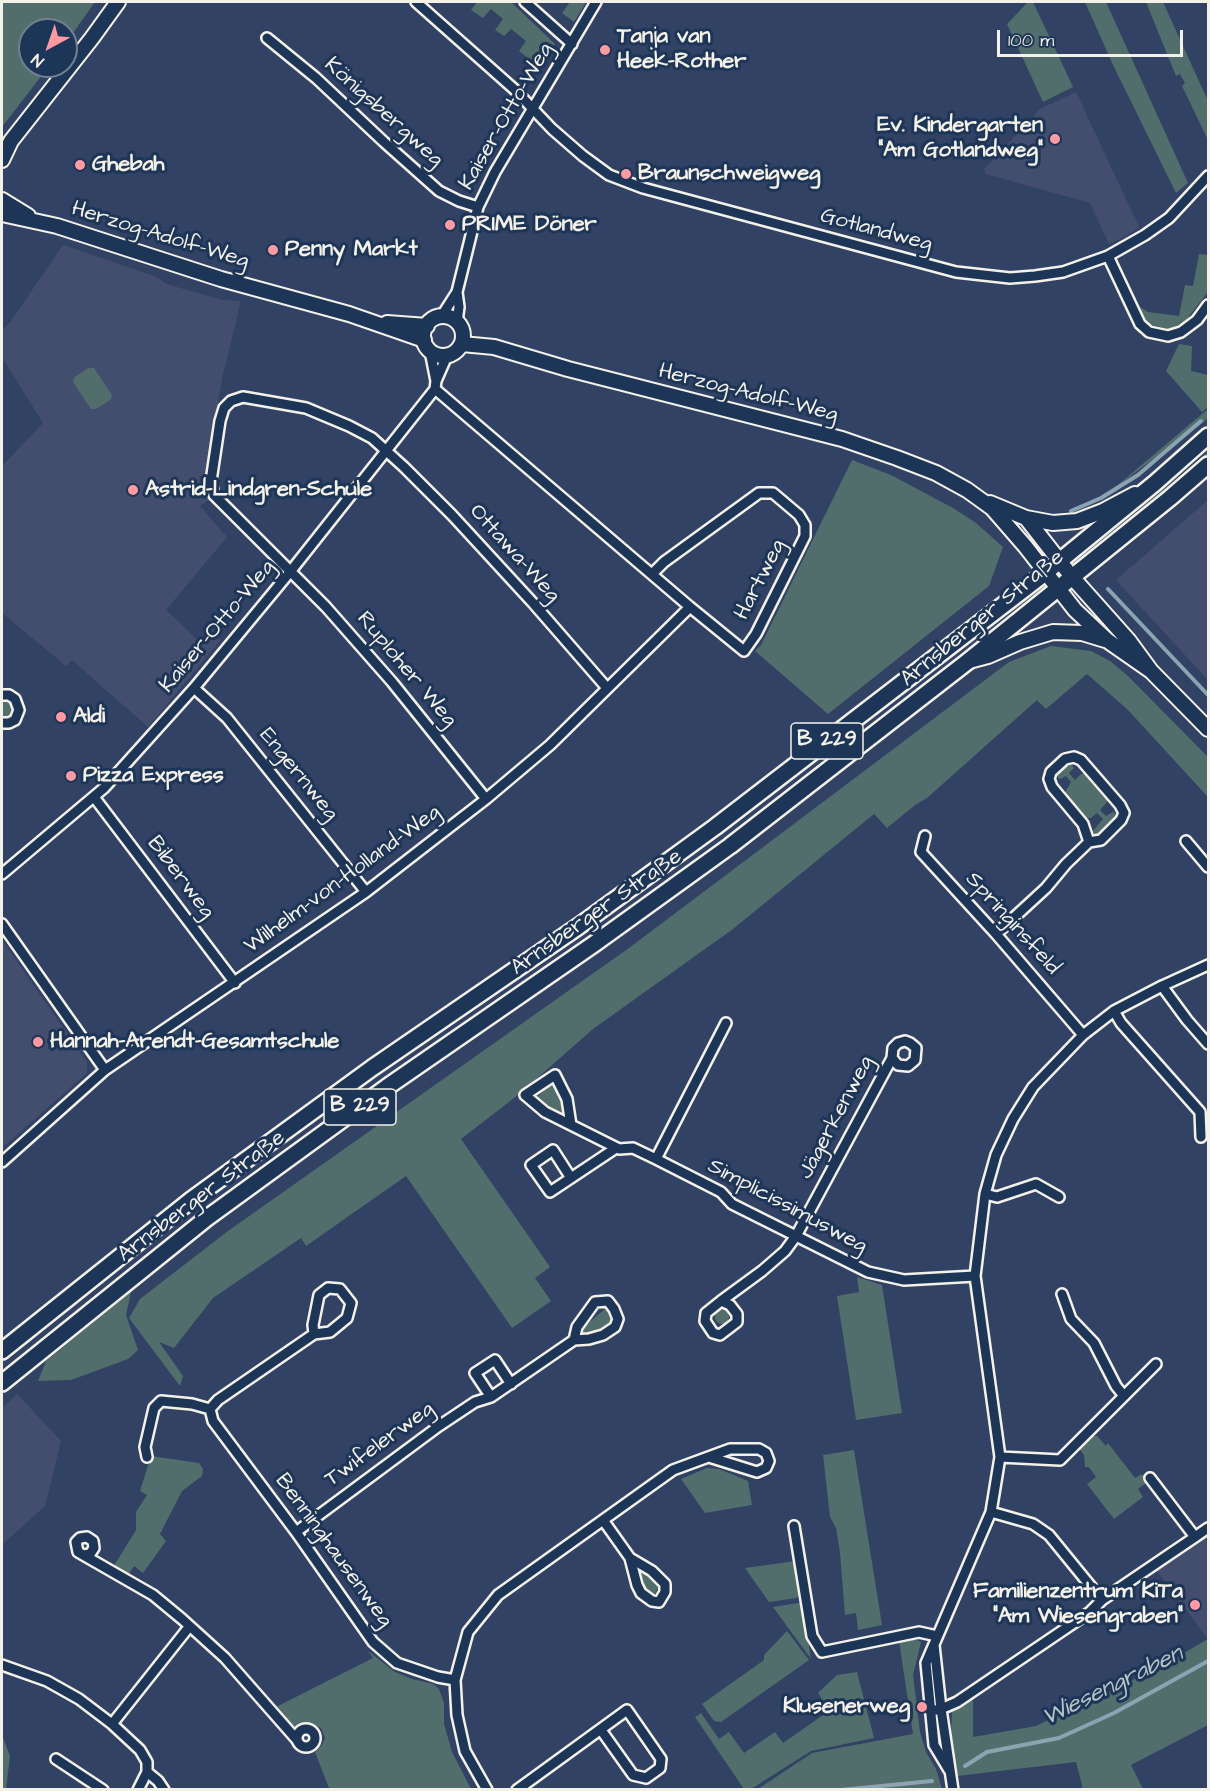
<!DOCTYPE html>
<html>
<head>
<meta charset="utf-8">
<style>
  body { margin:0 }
  #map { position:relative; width:1210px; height:1791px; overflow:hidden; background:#314264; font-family:"Architects Daughter",sans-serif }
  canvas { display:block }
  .frame { position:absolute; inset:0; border:3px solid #f4f1e8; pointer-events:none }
  .north { position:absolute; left:18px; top:18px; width:60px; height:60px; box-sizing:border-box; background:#1d3557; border:2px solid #738091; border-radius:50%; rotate:220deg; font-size:16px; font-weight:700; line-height:24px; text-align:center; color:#f4f1e8 }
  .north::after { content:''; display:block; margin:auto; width:21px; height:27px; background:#ff9aa2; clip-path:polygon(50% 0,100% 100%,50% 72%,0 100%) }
  .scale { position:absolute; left:997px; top:30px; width:186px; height:27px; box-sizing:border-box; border:3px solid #f4f1e8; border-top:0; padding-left:8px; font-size:18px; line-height:21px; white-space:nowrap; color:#f4f1e8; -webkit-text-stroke:4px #1d3557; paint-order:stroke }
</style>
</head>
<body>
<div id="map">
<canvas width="1210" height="1791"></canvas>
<div class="frame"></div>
<div class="north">N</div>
<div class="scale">100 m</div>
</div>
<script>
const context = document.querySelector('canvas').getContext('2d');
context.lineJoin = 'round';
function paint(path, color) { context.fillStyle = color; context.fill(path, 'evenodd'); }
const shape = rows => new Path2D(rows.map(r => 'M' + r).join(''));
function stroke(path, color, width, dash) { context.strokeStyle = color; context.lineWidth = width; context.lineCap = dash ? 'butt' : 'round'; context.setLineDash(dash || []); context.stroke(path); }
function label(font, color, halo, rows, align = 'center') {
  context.font = font + ' "Architects Daughter",sans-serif'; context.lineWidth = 6; context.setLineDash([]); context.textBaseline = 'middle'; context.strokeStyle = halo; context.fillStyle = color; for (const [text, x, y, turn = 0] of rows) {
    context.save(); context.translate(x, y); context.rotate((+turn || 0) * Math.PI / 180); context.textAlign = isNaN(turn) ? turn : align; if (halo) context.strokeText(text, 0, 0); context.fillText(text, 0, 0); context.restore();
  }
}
const built = shape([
  [1076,92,1139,227,1128,235,1109,244,1090,203,986,174,984,169,1040,109],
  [63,245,157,277,166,284,223,300,241,301,223,374,206,471,206,483,211,499,200,506,227,537,166,610,203,645,213,634,221,640,148,727,72,660,66,666,2,613,2,466,43,423,2,357,2,331,11,321],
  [1208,500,1208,680,1116,580],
  [2,940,87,1062,87,1073,2,1148],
  [17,1394,61,1441,45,1506,2,1545,2,1408],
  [1208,1535,1208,1639,1156,1570]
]);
const green = shape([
  [2,2,95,2,66,43,66,30,30,30,30,66,49,66,2,127],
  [477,2,511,2,555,44,540,68,519,51,526,41,511,29,504,36,495,30,503,19,491,9,483,18,471,10],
  [570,2,586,2,574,22,562,13],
  [1028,2,1033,2,1073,87,1043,102,1007,24],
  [1085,2,1106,2,1188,183,1176,193,1113,65],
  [1146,2,1163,2,1208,101,1208,140,1182,86,1185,83,1180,74,1176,76],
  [1199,254,1208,255,1208,292,1187,319,1170,330,1146,323,1140,307,1148,312,1179,316,1185,285,1193,286],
  [1179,344,1192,346,1191,371,1208,375,1208,407,1202,412,1166,371],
  [88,368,94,368,112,395,110,400,96,409,91,409,73,382,75,377],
  [1208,409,1208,418,1205,421,1113,489],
  [1208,452,1208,457,1128,525,1092,555,1089,552],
  [852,460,891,475,953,508,976,523,1003,547,989,586,828,714,755,651,761,645],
  [1051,646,1091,651,1110,661,1128,676,1208,757,1208,797,1127,709,1087,674,1046,709,1037,700,927,798,915,805,887,828,874,814,733,929,593,1029,518,1095,461,1139,550,1267,535,1278,551,1301,512,1328,406,1176,306,1246,301,1238,213,1298,174,1348,159,1342,183,1376,180,1386,129,1318,140,1299,228,1231,629,948,1009,662],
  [7,699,13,704,15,712,10,718,2,719,2,700],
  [1071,764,1074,768,1069,773,1075,780,1081,774,1087,773,1108,796,1107,802,1100,810,1106,816,1113,812,1117,815,1097,836,1092,832,1103,819,1097,813,1091,818,1085,818,1064,794,1071,782,1066,776,1060,779,1058,778,1057,772],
  [552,1083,562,1100,562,1114,552,1111,537,1097],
  [857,1277,882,1285,902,1413,856,1420,837,1296,859,1292],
  [131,1292,126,1315,138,1350,128,1359,71,1380,38,1381,46,1361],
  [605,1309,609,1310,611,1314,612,1319,609,1323,590,1335,584,1336,581,1334,582,1328],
  '715 1317a7 7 0 1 1 14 0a7 7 0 1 1-14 0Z',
  [1093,1436,1097,1436,1106,1446,1108,1443,1135,1478,1142,1474,1147,1482,1138,1489,1143,1497,1114,1519,1087,1484,1096,1477,1089,1467,1085,1467,1084,1455,1078,1447,1087,1438],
  [854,1450,882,1625,858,1630,856,1613,845,1615,840,1553,836,1528,830,1517,823,1455],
  [151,1456,199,1463,203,1469,202,1476,182,1491,160,1534,166,1541,143,1573,134,1566,128,1575,121,1574,112,1569,136,1530,136,1512,147,1495,140,1491],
  [707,1468,719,1469,748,1481,752,1505,705,1513,681,1479],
  [796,1561,801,1592,797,1598,769,1602,745,1568],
  [639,1570,651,1577,658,1584,658,1588,655,1594,645,1589],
  [798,1603,802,1604,803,1608,811,1659,773,1607],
  [787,1631,809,1660,721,1722,714,1721,702,1704,764,1660,764,1655],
  [914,1639,921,1642,913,1675,920,1732,926,1752,936,1769,942,1789,758,1789,812,1753,913,1734,899,1641],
  [1208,1639,1208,1725,1131,1765,1143,1789,1083,1789,1076,1762,957,1776,951,1734,952,1711,973,1697,973,1737,1036,1726,1160,1667],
  [368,1651,395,1672,412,1679,433,1684,439,1689,444,1703,444,1724,452,1752,471,1789,325,1789,329,1788,315,1752,322,1745,325,1738,321,1728,310,1723,296,1726,286,1723,274,1708,373,1658],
  [857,1672,874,1738,811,1751,751,1789,744,1789,695,1717,701,1713,719,1739,729,1732,744,1753,775,1732,783,1743,829,1711,818,1693,837,1675],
  [2,1735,10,1756,6,1789,2,1789]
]);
const stream = shape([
  [1071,511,1101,498,1138,475,1201,421],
  [1108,589,1208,695],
  [965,1766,987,1752,1059,1738,1114,1713,1208,1661],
  [841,1790,932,1781]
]);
const street = shape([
  [416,2,514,89,552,129,583,156,609,175,643,188,956,272,1010,278,1035,276,1063,272,1108,256,1145,235,1169,218,1208,176],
  [525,2,572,44],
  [267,38,316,78,384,142,439,191,459,201,478,207],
  [1108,256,1140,324,1149,332,1168,336,1181,332,1197,320,1208,305],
  [441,317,457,292],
  [457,322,459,307,457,292,478,207,495,172,596,2],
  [430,351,436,381],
  [435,389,690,607,744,651,756,634,805,536,805,525,799,515,773,493,759,493,664,562,652,574],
  [194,688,227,718,366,892],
  [2,695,9,695,15,699,19,710,15,720,9,723,2,723],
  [94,797,235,983],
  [486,799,392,682,326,607,214,495,211,481,220,421,224,408,231,401,243,397,306,408,349,426,372,438,404,467,452,515,533,603,607,688],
  [925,836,921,852,996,934,1083,1035],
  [1186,841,1208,867],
  [2,874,104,788,194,688,290,572,435,389,436,381,447,356],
  [2,924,105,1070],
  [996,934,1046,888,1066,864,1089,842,1101,840,1121,820,1124,813,1120,805,1081,760,1074,757,1065,759,1051,772,1049,779,1052,787,1083,824,1089,842],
  [1162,986,1187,1020,1208,1044],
  [1114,1011,1121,1023,1200,1112,1201,1137],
  [571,1125,567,1099,555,1075,525,1095,545,1112,619,1149,633,1148,656,1159,721,1192,732,1204,868,1272,904,1280,975,1276],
  [656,1159,726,1023],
  [2,1162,105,1070,366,892,486,799,550,745,690,607],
  [571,1178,553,1150,531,1165,550,1192,616,1148],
  [985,1194,997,1197,1036,1184,1059,1197],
  [1062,1294,1071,1319,1094,1343,1116,1386,1124,1396],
  [721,1301,706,1313,705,1321,713,1333,720,1335,737,1322,737,1314,730,1305,721,1301,762,1271,785,1251,796,1236,892,1058,893,1048,898,1043,905,1041,910,1043,916,1048,915,1060,908,1066,898,1065,892,1058],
  [491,1397,475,1373,495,1360,511,1384],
  [210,1409,213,1421,296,1532,373,1642,397,1663,438,1677,455,1680],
  [210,1409,218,1400,314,1334,330,1332,347,1318,351,1303,340,1289,328,1288,319,1295,313,1325,314,1334],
  [147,1457,145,1447,154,1408,161,1401,192,1404,210,1409],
  [1000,1457,1060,1460,1156,1364],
  [603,1520,630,1558,652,1571,665,1584,665,1592,659,1602,652,1601,641,1593,637,1585,630,1558],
  [794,1526,812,1636,822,1652,919,1632,937,1636],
  [296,1532,439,1426,475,1402,491,1397,574,1340,589,1339,603,1335,615,1327,618,1319,614,1309,608,1301,595,1302,577,1327,574,1340],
  [1195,1537,1208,1528],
  [83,1555,90,1554,94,1548,93,1541,87,1537,80,1538,76,1542,78,1552,153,1595,182,1619,225,1658,297,1740],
  [1102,1600,1195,1537,1150,1478],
  [934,1645,941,1709,953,1790],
  [2,1665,47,1681,79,1699,112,1724,140,1750,147,1762,147,1772,158,1781,164,1790],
  [930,1711,941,1709,957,1702,1090,1612,1102,1600,1049,1535,1033,1524,991,1512],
  [112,1724,189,1627],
  '297 1738a9 9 0 1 1 18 0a9 9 0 1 1-18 0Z',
  [56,1759,103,1790],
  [949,1770,934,1745,926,1663,991,1512,1000,1457,975,1276,985,1194,996,1155,1013,1119,1033,1087,1083,1035,1114,1011,1162,986,1208,965],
  [138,1790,147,1772],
  [487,1790,465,1751,457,1715,455,1680,468,1632,498,1595,673,1470,730,1449,759,1449,766,1453,769,1461,766,1468,757,1472,709,1457],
  [517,1790,627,1710,661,1759,660,1768,646,1778,633,1775,601,1730]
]);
const secondary = shape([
  [2,160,11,141,92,38,118,2],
  [2,200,28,216],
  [2,214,57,226,221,279,349,314,424,340],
  '423 336a20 20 0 1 1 40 0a20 20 0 1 1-40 0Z',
  [387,323,427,326],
  [462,344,494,347,568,369,842,439,897,458,936,473,967,490,992,508,1025,546,1075,610,1108,641,1151,671],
  [990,503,1026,518,1072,577,1129,641,1151,671,1208,729],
  [1026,518,1053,523,1077,521,1103,511,1135,494],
  [969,661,988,656,1020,642,1053,632,1082,633,1105,640]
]);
const primary = shape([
  [2,1351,191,1200,372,1068,579,926,715,827,1045,573,1155,483,1208,436],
  [2,1383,207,1218,387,1087,594,944,730,846,967,662,1170,498,1208,465]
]);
const markers = [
  [605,50,6,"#ff9aa2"],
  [1055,139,6,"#ff9aa2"],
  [80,165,6,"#ff9aa2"],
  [626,174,6,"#ff9aa2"],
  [450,225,6,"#ff9aa2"],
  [273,250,6,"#ff9aa2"],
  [133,490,6,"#ff9aa2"],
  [61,717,6,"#ff9aa2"],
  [71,776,6,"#ff9aa2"],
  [38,1042,6,"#ff9aa2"],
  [1195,1605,6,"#ff9aa2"],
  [922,1707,6,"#ff9aa2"]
];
const shields = [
  [827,741,72],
  [360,1107,72]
];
const shieldNames = [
  ["B 229",827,741],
  ["B 229",360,1107]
];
const poiNames = [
  ["Tanja van",617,37],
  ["Heek-Rother",617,62],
  ["Ev. Kindergarten",1043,126,"right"],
  ["\"Am Gotlandweg\"",1043,151,"right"],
  ["Ghebah",92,165],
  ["Braunschweigweg",638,174],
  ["PRIME Döner",462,225],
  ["Penny Markt",285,250],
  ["Astrid-Lindgren-Schule",145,490],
  ["Aldi",73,717],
  ["Pizza Express",83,776],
  ["Hannah-Arendt-Gesamtschule",50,1042],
  ["Familienzentrum KiTa",1183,1592,"right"],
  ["\"Am Wiesengraben\"",1183,1617,"right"],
  ["Klusenerweg",910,1707,"right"]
];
const streetNames = [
  ["Königsbergweg",383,113,42],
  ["Kaiser-Otto-Weg",507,117,-60],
  ["Gotlandweg",876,231,15],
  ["Herzog-Adolf-Weg",160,236,17],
  ["Herzog-Adolf-Weg",748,394,14],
  ["Ottawa-Weg",514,554,48],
  ["Hartweg",761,580,-63],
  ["Arnsberger Straße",983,619,-39],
  ["Kaiser-Otto-Weg",218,627,-50],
  ["Ruploher Weg",406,670,50],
  ["Engernweg",298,775,51],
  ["Biberweg",180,878,53],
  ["Wilhelm-von-Holland-Weg",343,880,-36],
  ["Arnsberger Straße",597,913,-35],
  ["Springinsfeld",1012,924,48],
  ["Jägerkenweg",837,1118,-62],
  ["Arnsberger Straße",202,1197,-37],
  ["Simplicissimusweg",787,1207,28],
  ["Twifelerweg",380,1445,-36],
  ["Benninghausenweg",333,1551,54]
];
const waterNames = [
  ["Wiesengraben",1113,1687,-26]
];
paint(built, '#434e6f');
paint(green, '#526e6c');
stroke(stream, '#8ba4b1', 4);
stroke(street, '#f4f1e8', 14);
stroke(secondary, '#f4f1e8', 18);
stroke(primary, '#f4f1e8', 20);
stroke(street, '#1d3557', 9);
stroke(secondary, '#1d3557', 14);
stroke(primary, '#1d3557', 15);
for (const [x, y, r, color] of markers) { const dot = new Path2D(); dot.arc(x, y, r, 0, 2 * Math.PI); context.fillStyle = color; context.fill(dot); stroke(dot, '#1d3557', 2); }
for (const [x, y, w] of shields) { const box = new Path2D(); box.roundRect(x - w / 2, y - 18, w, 36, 4.5); context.fillStyle = '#1d3557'; context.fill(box); stroke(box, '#f4f1e8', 1.5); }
label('bold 21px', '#f4f1e8', null, shieldNames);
label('bold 22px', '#f4f1e8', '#1d3557', poiNames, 'left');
label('22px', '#f4f1e8', '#1d3557', streetNames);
label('italic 24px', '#b7c4c8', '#1d3557', waterNames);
</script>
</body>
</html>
